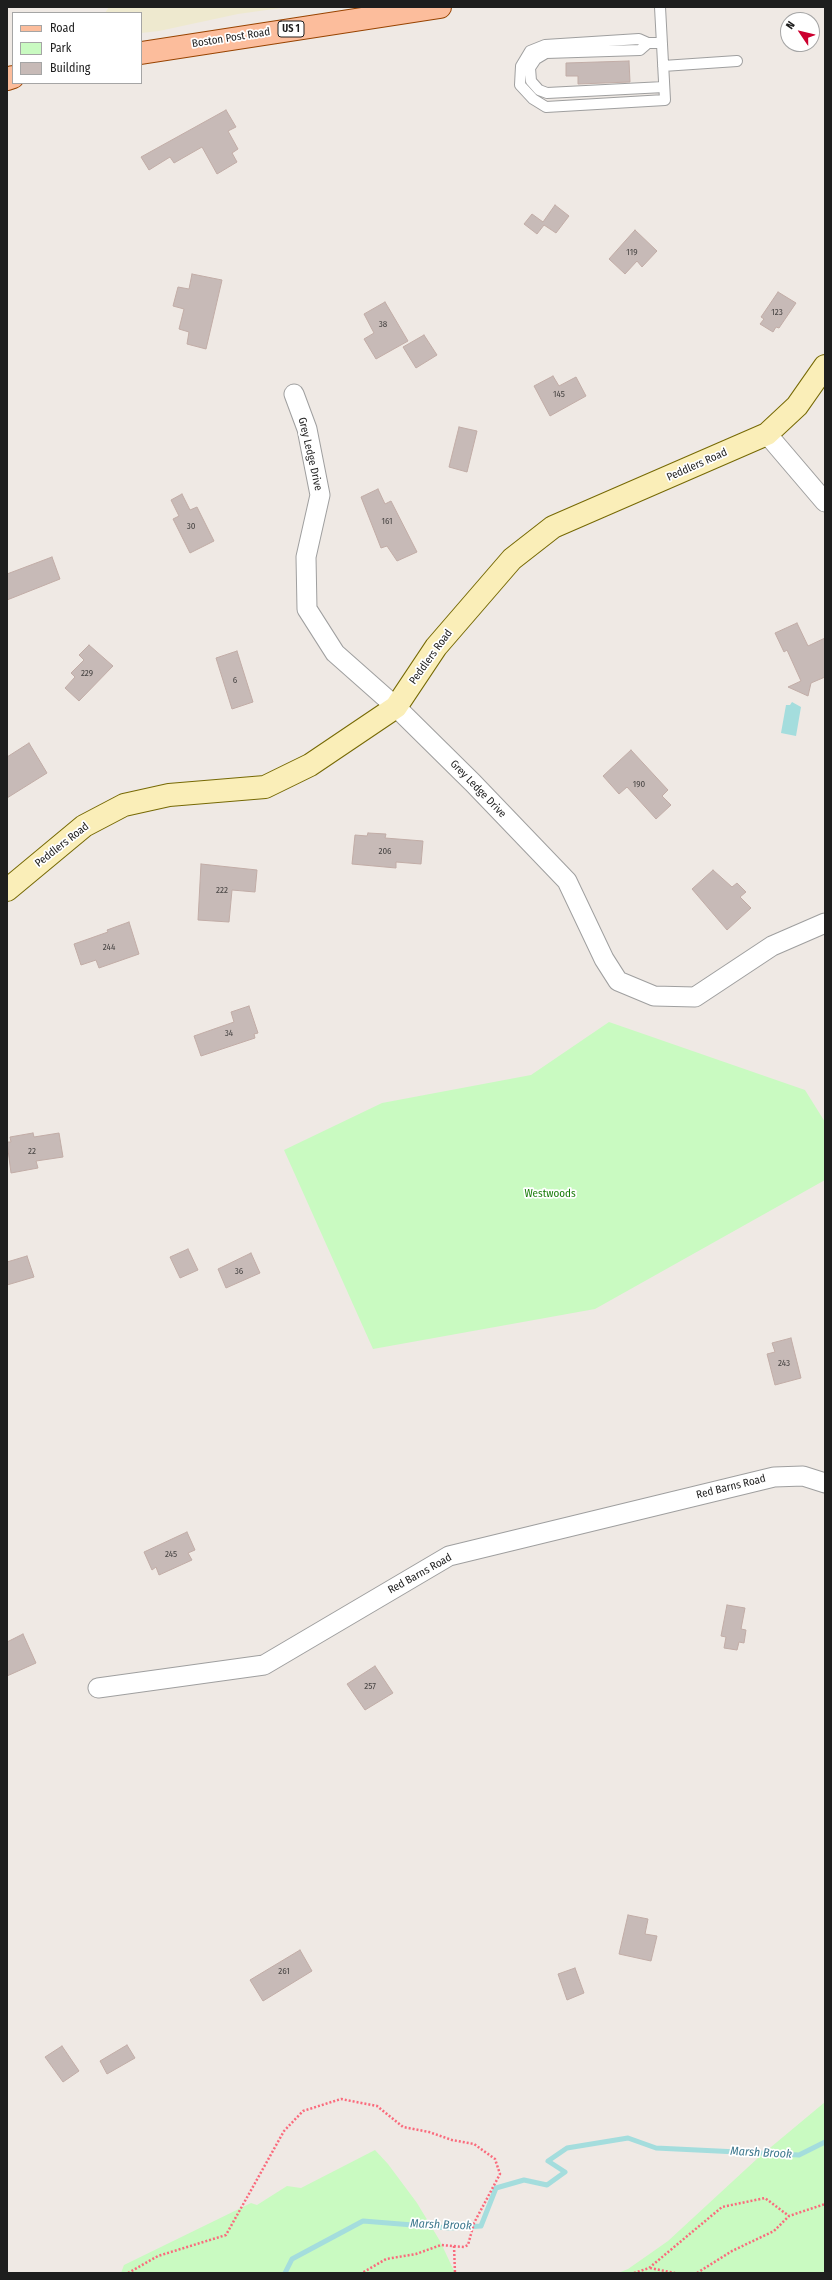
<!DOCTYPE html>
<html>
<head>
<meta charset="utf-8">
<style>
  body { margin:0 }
  #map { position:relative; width:832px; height:2280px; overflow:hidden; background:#efe9e4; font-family:"Fira Sans Condensed",sans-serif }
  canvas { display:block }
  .frame { position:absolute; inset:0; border:8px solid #1e1e1e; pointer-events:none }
  .legend { position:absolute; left:12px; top:12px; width:130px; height:72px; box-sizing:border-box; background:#fff; border:1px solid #a5a5a5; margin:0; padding:5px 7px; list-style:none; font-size:12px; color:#1e1e1e }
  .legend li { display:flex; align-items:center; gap:8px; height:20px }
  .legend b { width:20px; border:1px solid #a5a5a5 }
  .north { position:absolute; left:780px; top:12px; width:40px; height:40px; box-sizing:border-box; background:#fff; border:1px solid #a5a5a5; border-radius:50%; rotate:305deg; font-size:11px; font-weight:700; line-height:16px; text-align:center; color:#1e1e1e }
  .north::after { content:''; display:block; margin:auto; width:14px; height:18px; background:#cc002f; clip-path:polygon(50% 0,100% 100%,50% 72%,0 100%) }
</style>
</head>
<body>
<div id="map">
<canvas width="832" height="2280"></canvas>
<div class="frame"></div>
<ul class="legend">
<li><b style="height:5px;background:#fcbd9c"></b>Road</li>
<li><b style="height:11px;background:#c9fac1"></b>Park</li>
<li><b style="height:11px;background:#c7bab7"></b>Building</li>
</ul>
<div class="north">N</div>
</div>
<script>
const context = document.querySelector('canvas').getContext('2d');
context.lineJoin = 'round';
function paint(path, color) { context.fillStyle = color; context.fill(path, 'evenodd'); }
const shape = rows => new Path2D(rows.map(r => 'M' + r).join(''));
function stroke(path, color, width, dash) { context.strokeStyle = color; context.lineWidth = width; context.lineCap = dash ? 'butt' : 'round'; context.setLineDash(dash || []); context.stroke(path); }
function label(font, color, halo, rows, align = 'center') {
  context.font = font + ' "Fira Sans Condensed",sans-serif'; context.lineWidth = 3.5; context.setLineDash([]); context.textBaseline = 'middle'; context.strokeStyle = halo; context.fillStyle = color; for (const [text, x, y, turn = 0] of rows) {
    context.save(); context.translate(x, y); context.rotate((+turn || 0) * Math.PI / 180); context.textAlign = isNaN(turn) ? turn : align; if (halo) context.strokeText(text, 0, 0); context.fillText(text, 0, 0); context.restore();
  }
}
const farmland = shape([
  [109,7,288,7,238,14,159,31,141,33,141,13,105,13]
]);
const park = shape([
  [609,1022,805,1090,825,1122,825,1180,595,1309,373,1349,284,1150,382,1103,531,1075],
  [825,2102,825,2273,618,2273,628,2269,668,2241,759,2157],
  [375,2150,388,2164,417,2203,440,2241,455,2273,121,2273,124,2265,251,2203,257,2205,287,2186,301,2188]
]);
const water = shape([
  [792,702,801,707,796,736,781,733,786,705,790,705]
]);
const stream = shape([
  [285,2273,292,2259,363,2221,450,2228,481,2226,496,2188,524,2180,547,2185,565,2172,548,2161,567,2148,628,2138,656,2148,799,2155,825,2142]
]);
const building = shape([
  [629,61,630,82,578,84,578,76,566,76,566,63,629,61],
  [226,110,236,127,228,131,238,149,232,153,237,162,217,174,202,147,174,163,170,157,149,170,141,157,226,110],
  [555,205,569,216,556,233,544,225,537,234,524,224,532,214,543,222,555,205],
  [635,230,657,251,642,267,637,261,625,274,609,259,635,230],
  [192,274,222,280,206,349,187,344,189,332,179,329,184,309,173,306,178,287,189,289,192,274],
  [778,292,796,303,779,328,776,327,773,332,760,324,764,319,761,317,778,292],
  [385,302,408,341,376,359,364,339,374,333,364,314,385,302],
  [424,335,437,355,416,368,403,347,424,335],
  [553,376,559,386,576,377,586,396,550,416,534,386,553,376],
  [459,427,477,431,467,472,449,467,459,427],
  [378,489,385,504,391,501,417,552,397,561,387,546,381,548,361,497,378,489],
  [182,494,190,510,197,507,214,541,190,553,173,519,179,516,171,500,182,494],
  [52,557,60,579,7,600,7,574,52,557],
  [797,623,808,646,825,638,825,677,811,683,808,696,788,687,801,681,787,650,784,652,775,633,797,623],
  [89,645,113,666,79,701,65,688,75,677,71,673,84,660,79,655,89,645],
  [237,651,253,702,232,709,216,658,237,651],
  [29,743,47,773,7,798,7,757,29,743],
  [631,750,668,790,662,796,671,805,656,819,627,787,619,794,603,776,631,750],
  [368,833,386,834,385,838,423,841,421,864,396,862,396,868,352,864,355,835,367,836,368,833],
  [201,864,257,870,255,892,232,890,229,922,198,920,201,864],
  [713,870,732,887,737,883,746,892,740,897,751,908,727,930,692,889,713,870],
  [129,922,139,954,99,968,96,960,81,965,74,944,108,932,107,930,129,922],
  [249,1006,258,1033,254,1034,255,1038,201,1056,194,1036,234,1022,231,1012,249,1006],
  [33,1133,34,1137,59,1133,63,1157,36,1161,38,1168,11,1173,7,1142,11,1142,10,1137,33,1133],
  [188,1249,198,1270,180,1278,170,1257,188,1249],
  [251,1253,260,1273,226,1288,218,1269,251,1253],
  [27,1256,34,1277,7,1285,7,1262,27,1256],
  [791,1338,801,1378,775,1385,767,1354,775,1352,772,1343,791,1338],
  [187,1532,195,1550,188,1553,192,1560,159,1575,156,1567,152,1570,144,1552,187,1532],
  [727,1605,745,1608,741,1629,746,1630,744,1643,739,1642,737,1650,724,1648,726,1637,721,1636,727,1605],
  [23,1634,36,1663,7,1676,7,1642,23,1634],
  [375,1666,393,1693,365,1710,347,1684,375,1666],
  [628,1915,648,1919,645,1934,657,1936,651,1961,619,1954,628,1915],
  [300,1950,312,1971,263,2001,250,1980,300,1950],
  [575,1968,584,1993,567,2000,558,1974,575,1968],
  [127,2045,135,2058,107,2074,100,2061,127,2045],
  [62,2046,79,2071,63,2082,45,2057,62,2046]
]);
const path = shape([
  [454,2246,455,2273],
  [650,2268,675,2273],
  [128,2273,158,2256,226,2235,284,2131,303,2111,341,2099,377,2106,403,2127,429,2132,452,2140,474,2144,495,2159,500,2174,474,2223,468,2245,464,2247,441,2245,416,2254,386,2259,362,2273],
  [634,2273,649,2268,722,2207,765,2198,789,2216],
  [697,2273,732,2251,774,2231,789,2216,825,2204]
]);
const lane = shape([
  [660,7,665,100,546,107,533,99,520,85,521,66,530,51,545,45,639,39,648,43,662,43],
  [648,43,640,50,546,53,536,59,530,68,531,81,539,90,547,93,664,87],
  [663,66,737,61]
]);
const street = shape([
  [294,394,307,429,320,495,306,557,307,609,335,653,396,707,473,783,567,881,604,959,618,981,654,996,695,997,772,946,825,923],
  [767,434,825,502],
  [98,1688,264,1665,449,1556,774,1477,803,1476,825,1483]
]);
const secondary = shape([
  [7,890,84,826,124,805,169,795,265,787,310,765,396,707,436,647,512,559,553,527,767,434,797,406,825,366]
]);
const primary = shape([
  [141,53,440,7],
  [7,79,13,77]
]);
const numberNames = [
  ["119",632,252],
  ["123",777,312],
  ["38",383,324],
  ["145",559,394],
  ["161",387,521],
  ["30",191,526],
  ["229",87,673],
  ["6",235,680],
  ["190",639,784],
  ["206",385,851],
  ["222",222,890],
  ["244",109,947],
  ["34",229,1033],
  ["22",32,1151],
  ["36",239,1271],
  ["243",784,1363],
  ["245",171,1554],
  ["257",370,1686],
  ["261",284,1971]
];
const shields = [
  [291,29,26]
];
const shieldNames = [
  ["US 1",291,29]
];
const streetNames = [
  ["Boston Post Road",231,38,-9],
  ["Grey Ledge Drive",310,454,77],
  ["Peddlers Road",697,465,-24],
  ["Peddlers Road",431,657,-54],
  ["Grey Ledge Drive",478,789,46],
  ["Peddlers Road",62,845,-38],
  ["Red Barns Road",731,1487,-14],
  ["Red Barns Road",420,1574,-29]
];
const parkNames = [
  ["Westwoods",550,1194]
];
const waterNames = [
  ["Marsh Brook",761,2153,3],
  ["Marsh Brook",441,2225,2]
];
paint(farmland, '#eee9cf');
paint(park, '#c9fac1');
paint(water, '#a4dddd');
stroke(stream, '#a4dddd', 5);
paint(building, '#c7bab7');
stroke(building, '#c1aca6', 1);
stroke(lane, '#9f9f9f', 12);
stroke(street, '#9f9f9f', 21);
stroke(secondary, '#766904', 24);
stroke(primary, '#984300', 24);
stroke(path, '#fa6a7c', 2.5, [2, 2]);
stroke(lane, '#fff', 10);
stroke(street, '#fff', 19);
stroke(secondary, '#faeeb8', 22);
stroke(primary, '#fcbd9c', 22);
label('9px', '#484544', null, numberNames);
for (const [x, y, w] of shields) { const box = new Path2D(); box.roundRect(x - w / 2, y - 8, w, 16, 3); context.fillStyle = '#fff'; context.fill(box); stroke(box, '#1e1e1e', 1); }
label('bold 10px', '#1e1e1e', null, shieldNames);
label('11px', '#1e1e1e', '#fff', streetNames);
label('11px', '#1b7e0b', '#fff', parkNames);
label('italic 12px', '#3f798f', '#fff', waterNames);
</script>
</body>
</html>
